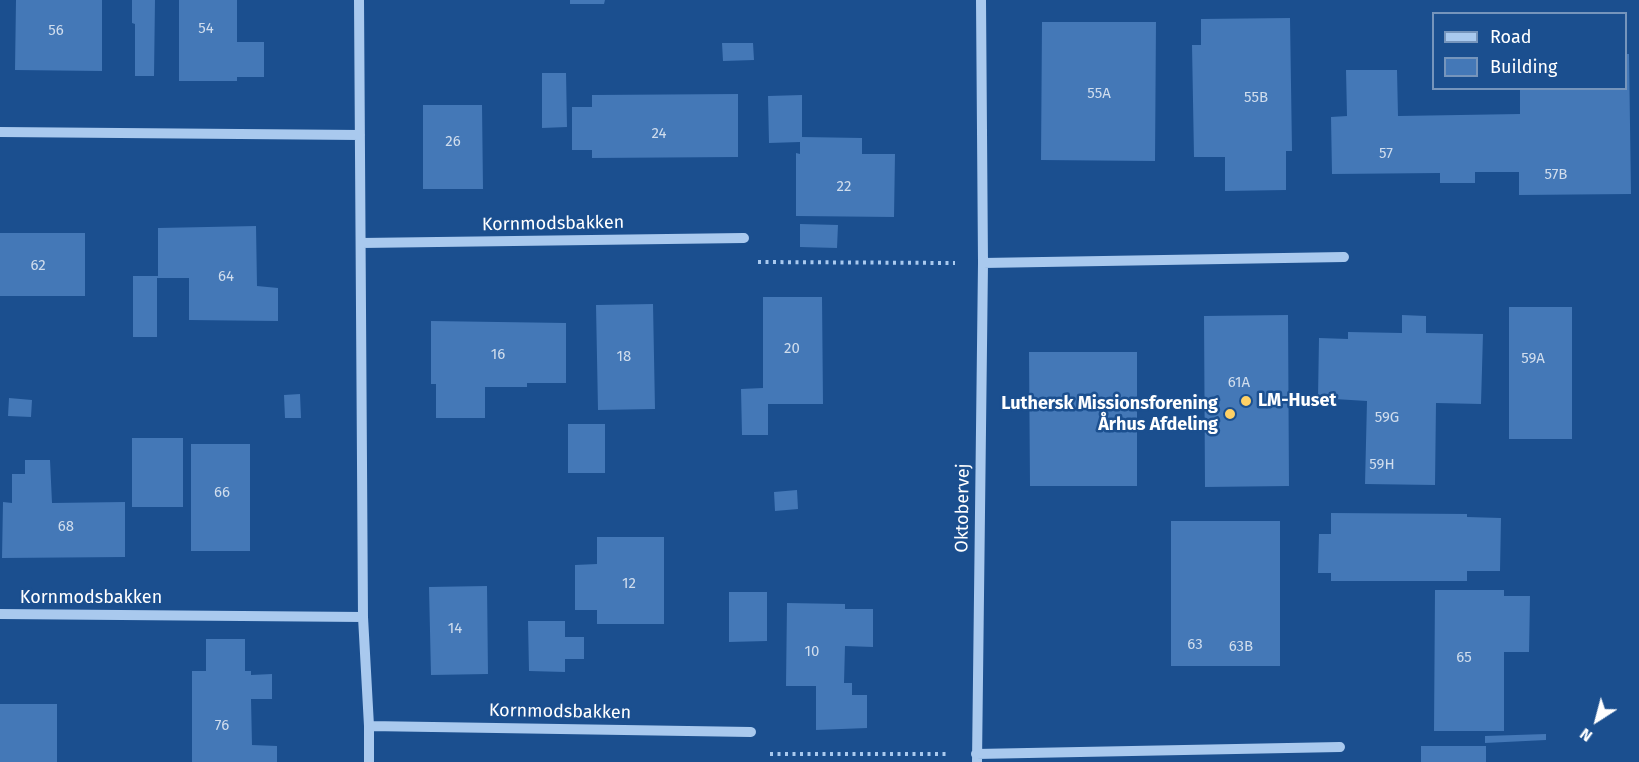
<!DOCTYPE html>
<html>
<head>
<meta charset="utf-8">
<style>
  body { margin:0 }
  #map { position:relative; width:1639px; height:762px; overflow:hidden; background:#1b4f8f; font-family:"Fira Sans",sans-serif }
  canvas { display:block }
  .legend { position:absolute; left:1432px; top:12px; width:195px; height:78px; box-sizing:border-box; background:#1b4f8f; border:2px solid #7695bc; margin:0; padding:8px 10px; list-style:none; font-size:18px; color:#fff }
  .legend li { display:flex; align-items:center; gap:12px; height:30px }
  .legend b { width:30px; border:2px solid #7695bc }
  .north { position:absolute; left:1567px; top:690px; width:60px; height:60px; -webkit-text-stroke:4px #1b4f8f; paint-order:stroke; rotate:216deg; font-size:16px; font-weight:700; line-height:24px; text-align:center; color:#fff }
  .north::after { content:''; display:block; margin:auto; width:21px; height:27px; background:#fff; clip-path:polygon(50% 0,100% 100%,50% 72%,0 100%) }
</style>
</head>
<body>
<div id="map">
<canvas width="1639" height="762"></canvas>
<ul class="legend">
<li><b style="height:8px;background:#a9c9ee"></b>Road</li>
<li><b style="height:16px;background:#4478b7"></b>Building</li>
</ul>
<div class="north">N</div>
</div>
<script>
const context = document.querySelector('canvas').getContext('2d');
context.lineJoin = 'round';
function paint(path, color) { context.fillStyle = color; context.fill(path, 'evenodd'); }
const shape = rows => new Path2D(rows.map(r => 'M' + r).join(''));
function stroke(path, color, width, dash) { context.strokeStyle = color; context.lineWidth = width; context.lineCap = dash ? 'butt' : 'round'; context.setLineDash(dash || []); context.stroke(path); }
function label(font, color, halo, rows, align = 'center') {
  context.font = font + ' "Fira Sans",sans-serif'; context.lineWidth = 5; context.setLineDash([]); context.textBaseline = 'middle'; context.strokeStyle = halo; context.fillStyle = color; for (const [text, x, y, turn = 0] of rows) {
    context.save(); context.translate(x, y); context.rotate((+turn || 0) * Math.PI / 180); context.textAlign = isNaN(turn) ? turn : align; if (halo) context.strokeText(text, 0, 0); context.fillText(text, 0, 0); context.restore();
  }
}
const building = shape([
  [16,0,102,0,102,71,15,70],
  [132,0,155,0,154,76,135,76,135,24,132,23],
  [179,0,237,0,237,42,264,42,264,77,237,77,237,81,179,81],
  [570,0,605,0,604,4,570,4],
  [1290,18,1292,151,1286,151,1286,190,1225,191,1225,157,1194,157,1192,45,1201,45,1201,19],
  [1042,22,1156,22,1155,161,1041,160],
  [722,43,753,43,754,60,723,61],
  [1626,54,1629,54,1631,194,1519,195,1519,172,1475,172,1475,183,1440,183,1440,173,1332,174,1331,117,1347,116,1346,70,1397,70,1398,116,1520,114,1520,88,1626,88],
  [542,73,566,73,567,127,542,128],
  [738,94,738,157,592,158,592,150,572,150,572,107,592,107,592,95],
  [802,95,802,137,862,138,862,154,895,154,894,217,796,216,796,153,800,154,800,142,769,143,768,96],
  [423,105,482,105,483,189,423,189],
  [800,224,838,225,837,248,800,247],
  [256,226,257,286,278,288,278,321,189,320,189,278,157,278,157,337,133,337,133,276,158,276,158,228],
  [0,233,85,233,85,296,0,296],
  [763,297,822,297,823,404,768,404,768,435,742,435,741,389,763,388],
  [653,304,655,409,598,410,596,305],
  [1509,307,1572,307,1572,439,1509,439],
  [1288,315,1289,486,1205,487,1204,316],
  [1402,315,1426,316,1426,333,1483,334,1481,404,1436,403,1435,485,1365,484,1367,401,1318,398,1319,338,1348,339,1348,332,1402,333],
  [431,321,566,323,566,383,527,383,527,387,485,387,485,418,436,418,436,384,431,384],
  [1029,352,1137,352,1137,486,1030,486],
  [300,394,301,418,285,418,284,395],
  [9,398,32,400,31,417,8,416],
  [568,424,605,424,605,473,568,473],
  [132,438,183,438,183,507,132,507],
  [191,444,250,444,250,551,191,551],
  [25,460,50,460,52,503,125,502,125,557,2,558,3,502,12,503,12,474,25,474],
  [797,490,798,509,775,511,774,492],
  [1331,513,1467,514,1467,517,1501,518,1500,571,1467,571,1467,581,1331,581,1331,573,1318,573,1319,534,1331,534],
  [1171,521,1280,521,1280,666,1171,666],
  [597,537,664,537,664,624,597,624,597,610,575,610,575,565,597,564],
  [487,586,488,674,431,675,429,587],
  [1435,590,1504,590,1504,596,1530,596,1529,652,1504,652,1504,731,1434,731],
  [729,592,767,592,767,641,729,642],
  [787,603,845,604,845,609,873,609,873,647,845,646,844,683,852,683,852,695,867,695,867,728,816,730,816,686,786,686],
  [528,621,565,621,565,637,584,637,584,659,565,659,565,672,529,671],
  [206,639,245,639,245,671,251,671,251,675,272,674,272,699,251,699,252,745,277,746,277,762,192,762,192,671,206,671],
  [0,704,57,704,57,762,0,762],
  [1546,734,1546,740,1485,743,1485,736],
  [1421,746,1486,746,1486,762,1421,762]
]);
const path = shape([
  [758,262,955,263],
  [770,754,949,754]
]);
const minor = shape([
  [359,0,363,617,369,726,369,762],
  [0,132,360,135],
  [361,243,744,238],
  [983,263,1344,257],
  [0,614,363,617],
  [369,726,751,732],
  [976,754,1340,747],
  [977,762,983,263,981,0]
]);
const markers = [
  [1246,401,6,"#ffd166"],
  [1230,414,6,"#ffd166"]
];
const numberNames = [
  ["54",206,29],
  ["56",56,31],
  ["55A",1099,94],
  ["55B",1256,98],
  ["24",659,134],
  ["26",453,142],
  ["57",1386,154],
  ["57B",1556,175],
  ["22",844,187],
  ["62",38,266],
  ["64",226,277],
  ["20",792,349],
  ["16",498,355],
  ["18",624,357],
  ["59A",1533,359],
  ["61A",1239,383],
  ["59G",1387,418],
  ["59H",1382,465],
  ["66",222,493],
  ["68",66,527],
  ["12",629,584],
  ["14",455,629],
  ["63",1195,645],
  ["63B",1241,647],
  ["10",812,652],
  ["65",1464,658],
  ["76",222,726]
];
const streetNames = [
  ["Kornmodsbakken",553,224,-1],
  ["Oktobervej",963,508,-89],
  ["Kornmodsbakken",91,598],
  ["Kornmodsbakken",560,712,1]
];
const poiNames = [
  ["LM-Huset",1258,401],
  ["Luthersk Missionsforening",1218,404,"right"],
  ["Århus Afdeling",1218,425,"right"]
];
paint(building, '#4478b7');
stroke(path, '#a9c9ee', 4, [3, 4.5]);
stroke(minor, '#a9c9ee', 10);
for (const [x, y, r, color] of markers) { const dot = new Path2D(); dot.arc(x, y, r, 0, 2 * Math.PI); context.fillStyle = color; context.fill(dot); stroke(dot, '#1b4f8f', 2); }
label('15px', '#d0dded', null, numberNames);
label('18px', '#fff', '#1b4f8f', streetNames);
label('bold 18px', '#fff', '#1b4f8f', poiNames, 'left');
</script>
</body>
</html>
